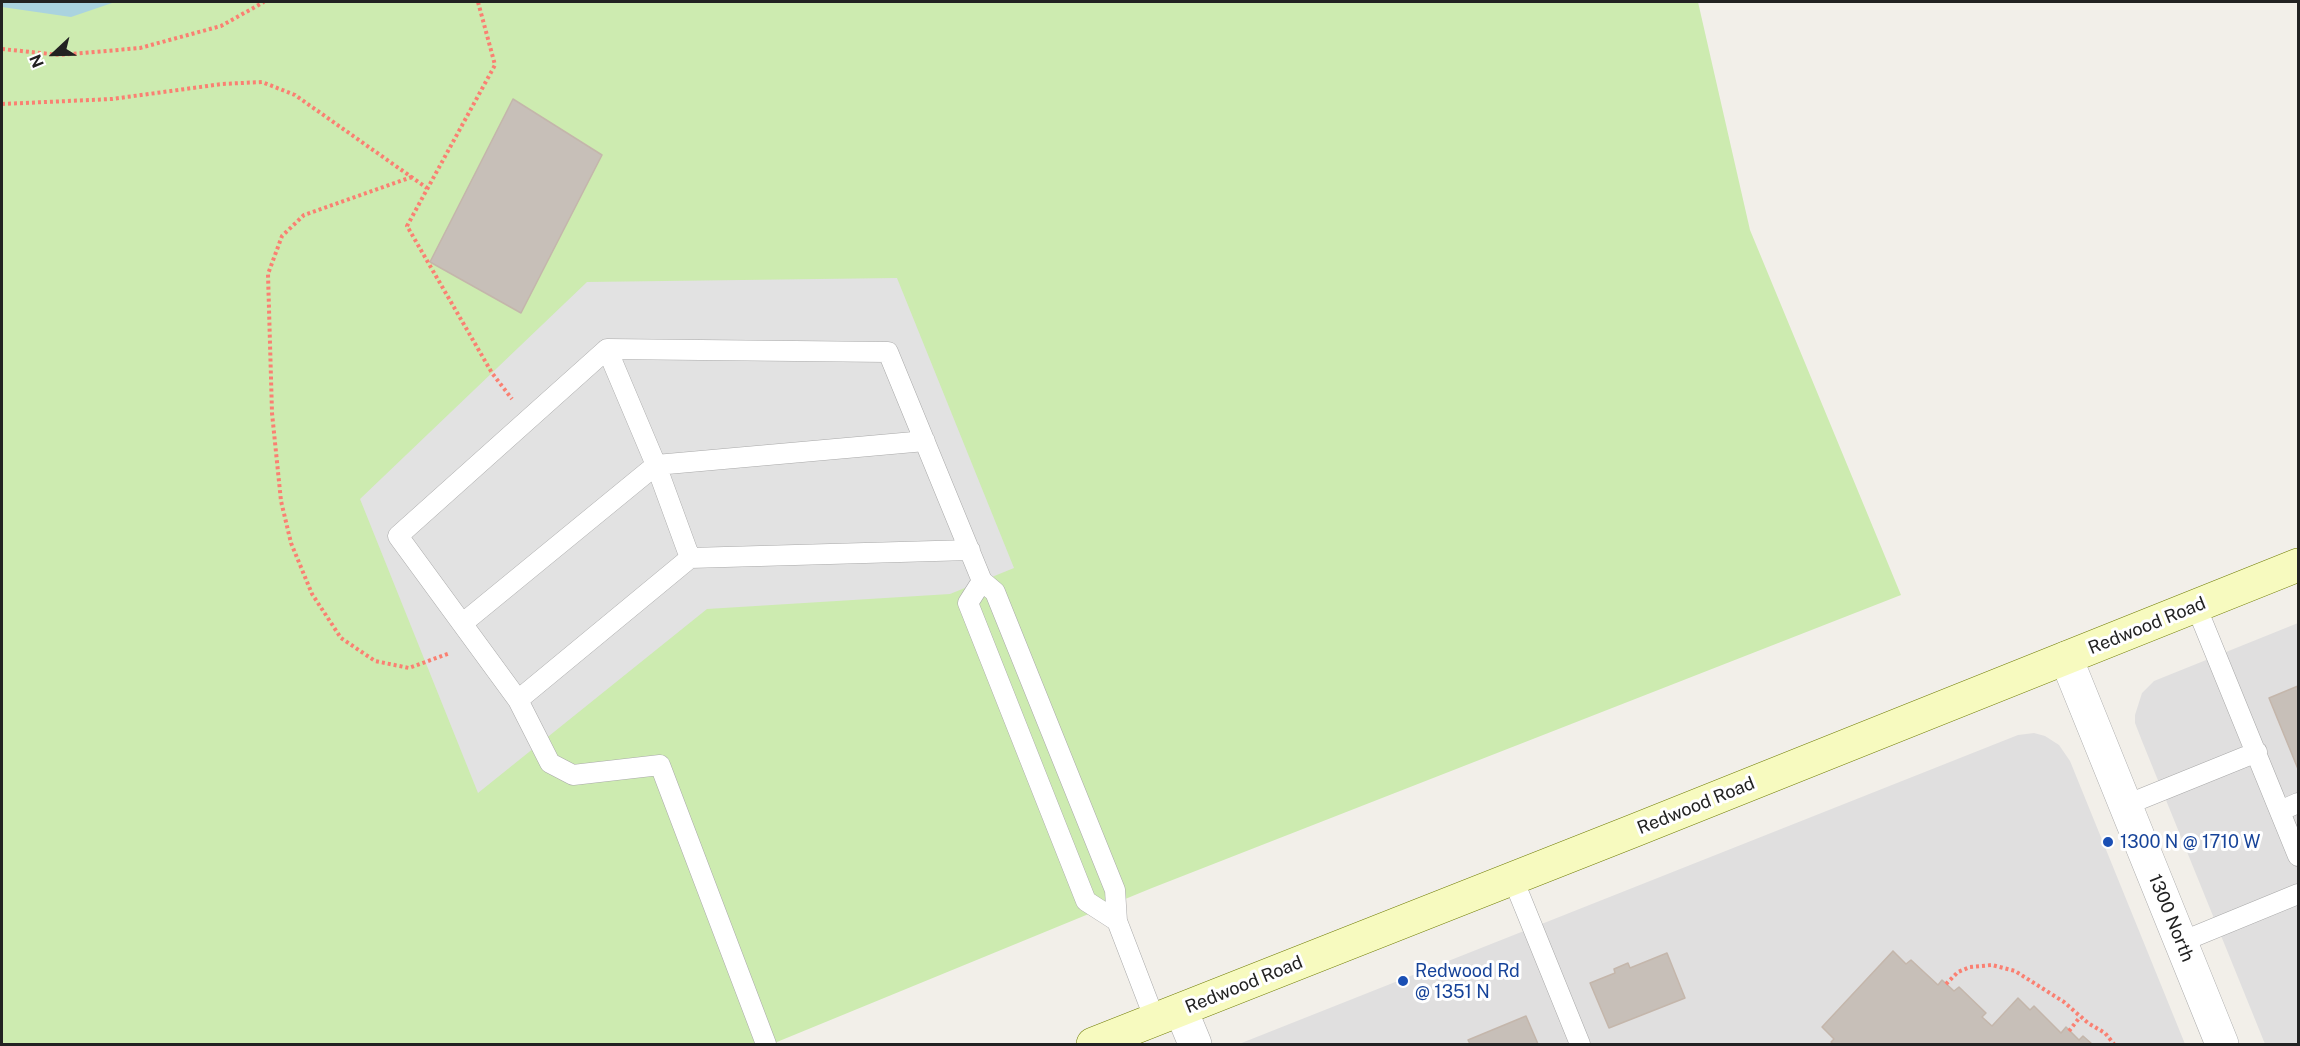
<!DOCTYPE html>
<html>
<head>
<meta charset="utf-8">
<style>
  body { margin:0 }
  #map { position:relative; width:2300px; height:1046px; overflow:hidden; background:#f2efe9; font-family:"Public Sans",sans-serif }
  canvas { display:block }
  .frame { position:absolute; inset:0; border:3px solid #222; pointer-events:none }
  .north { position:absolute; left:24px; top:24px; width:60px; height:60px; -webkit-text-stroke:4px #fff; paint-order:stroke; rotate:248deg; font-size:16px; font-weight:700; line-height:24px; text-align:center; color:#222 }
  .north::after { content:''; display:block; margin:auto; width:21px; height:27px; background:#222; clip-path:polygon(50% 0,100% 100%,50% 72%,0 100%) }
</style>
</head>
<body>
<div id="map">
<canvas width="2300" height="1046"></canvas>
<div class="frame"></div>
<div class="north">N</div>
</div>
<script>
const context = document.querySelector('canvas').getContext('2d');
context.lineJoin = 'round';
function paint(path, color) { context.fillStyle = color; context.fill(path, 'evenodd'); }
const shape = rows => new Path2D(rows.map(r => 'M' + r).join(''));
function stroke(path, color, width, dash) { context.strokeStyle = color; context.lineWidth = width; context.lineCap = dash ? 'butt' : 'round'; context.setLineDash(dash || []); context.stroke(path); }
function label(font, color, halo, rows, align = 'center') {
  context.font = font + ' "Public Sans",sans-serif'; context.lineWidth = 6; context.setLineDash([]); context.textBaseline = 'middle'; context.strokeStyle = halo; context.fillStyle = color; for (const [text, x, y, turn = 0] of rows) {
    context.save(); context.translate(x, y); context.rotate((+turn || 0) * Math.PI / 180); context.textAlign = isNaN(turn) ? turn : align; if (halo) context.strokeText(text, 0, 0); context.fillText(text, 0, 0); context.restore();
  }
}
const residential = shape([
  [2298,623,2298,1044,2265,1044,2142,741,2135,723,2135,715,2142,693,2154,681],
  [2034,733,2045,736,2059,745,2070,761,2185,1044,1239,1044,2018,735]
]);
const grass = shape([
  [2,2,1698,2,1750,230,1901,595,1152,888,772,1044,2,1044]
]);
const parking = shape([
  [897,278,1014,568,950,594,707,609,478,793,360,499,587,282]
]);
const water = shape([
  [2,2,115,2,71,17,2,7]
]);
const building = shape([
  [513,99,602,155,521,313,430,262,513,99],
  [2298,686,2298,769,2269,698,2298,686],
  [1893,951,1906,964,1911,960,1938,985,1942,980,1954,991,1959,987,1986,1013,1982,1017,1992,1026,2018,998,2030,1010,2034,1006,2061,1033,2066,1027,2079,1040,2083,1036,2092,1044,1833,1044,1831,1042,1834,1039,1822,1027,1893,951],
  [1667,953,1685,998,1609,1028,1590,983,1615,973,1614,969,1628,963,1630,968,1667,953],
  [1526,1016,1538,1044,1470,1044,1468,1040,1526,1016]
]);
const path = shape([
  [478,2,495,65,407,226,492,373,512,399],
  [2,49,60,55,140,48,221,26,264,2],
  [2,104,112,99,222,84,262,82,295,95,427,188],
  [412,177,304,215,282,236,268,274,272,413,281,501,291,543,312,594,341,638,375,661,409,668,450,653],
  [1946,984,1958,972,1970,967,1992,965,2015,971,2064,1002,2088,1023,2105,1033,2114,1044],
  [2069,1031,2080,1017]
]);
const service = shape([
  [607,349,656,465,690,558],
  [982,581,968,603,1086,901,1117,921],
  [2196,606,2298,856],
  [463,623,656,465,925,441],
  [518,700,690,558,970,550],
  [2126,805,2257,752],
  [2280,811,2298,803],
  [1513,879,1580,1044],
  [2181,942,2298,894],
  [766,1044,660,765,573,775,550,763,518,700,398,536,607,349,888,352,982,581,995,592,1115,890,1117,921,1155,1020]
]);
const minor = shape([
  [2066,658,2222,1044],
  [1181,1010,1195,1044]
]);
const secondary = shape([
  [1093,1044,1633,831,2298,565]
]);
const markers = [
  [2108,842,6,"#1a4fb4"],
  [1403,981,6,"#1a4fb4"]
];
const streetNames = [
  ["Redwood Road",2147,626,-22],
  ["Redwood Road",1696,806,-22],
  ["1300 North",2171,918,68],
  ["Redwood Road",1244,985,-22]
];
const transitNames = [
  ["1300 N @ 1710 W",2120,842],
  ["Redwood Rd",1415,971],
  ["@ 1351 N",1415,992]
];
paint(residential, '#e0dfdf');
paint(grass, '#cdebb0');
paint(parking, '#e2e2e2');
paint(water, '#aad3df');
paint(building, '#c7bfb8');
stroke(building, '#c4b6ab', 1.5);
stroke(service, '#a9a9a9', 21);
stroke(minor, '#a9a9a9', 34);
stroke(secondary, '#707d05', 34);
stroke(path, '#fa8072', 4, [3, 3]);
stroke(service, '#fff', 20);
stroke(minor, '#fff', 33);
stroke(secondary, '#f7fabf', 33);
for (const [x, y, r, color] of markers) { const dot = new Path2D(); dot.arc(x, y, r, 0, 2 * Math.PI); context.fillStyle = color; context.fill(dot); stroke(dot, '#fff', 2); }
label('18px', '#222', '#fff', streetNames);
label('18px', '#164399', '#fff', transitNames, 'left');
</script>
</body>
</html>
